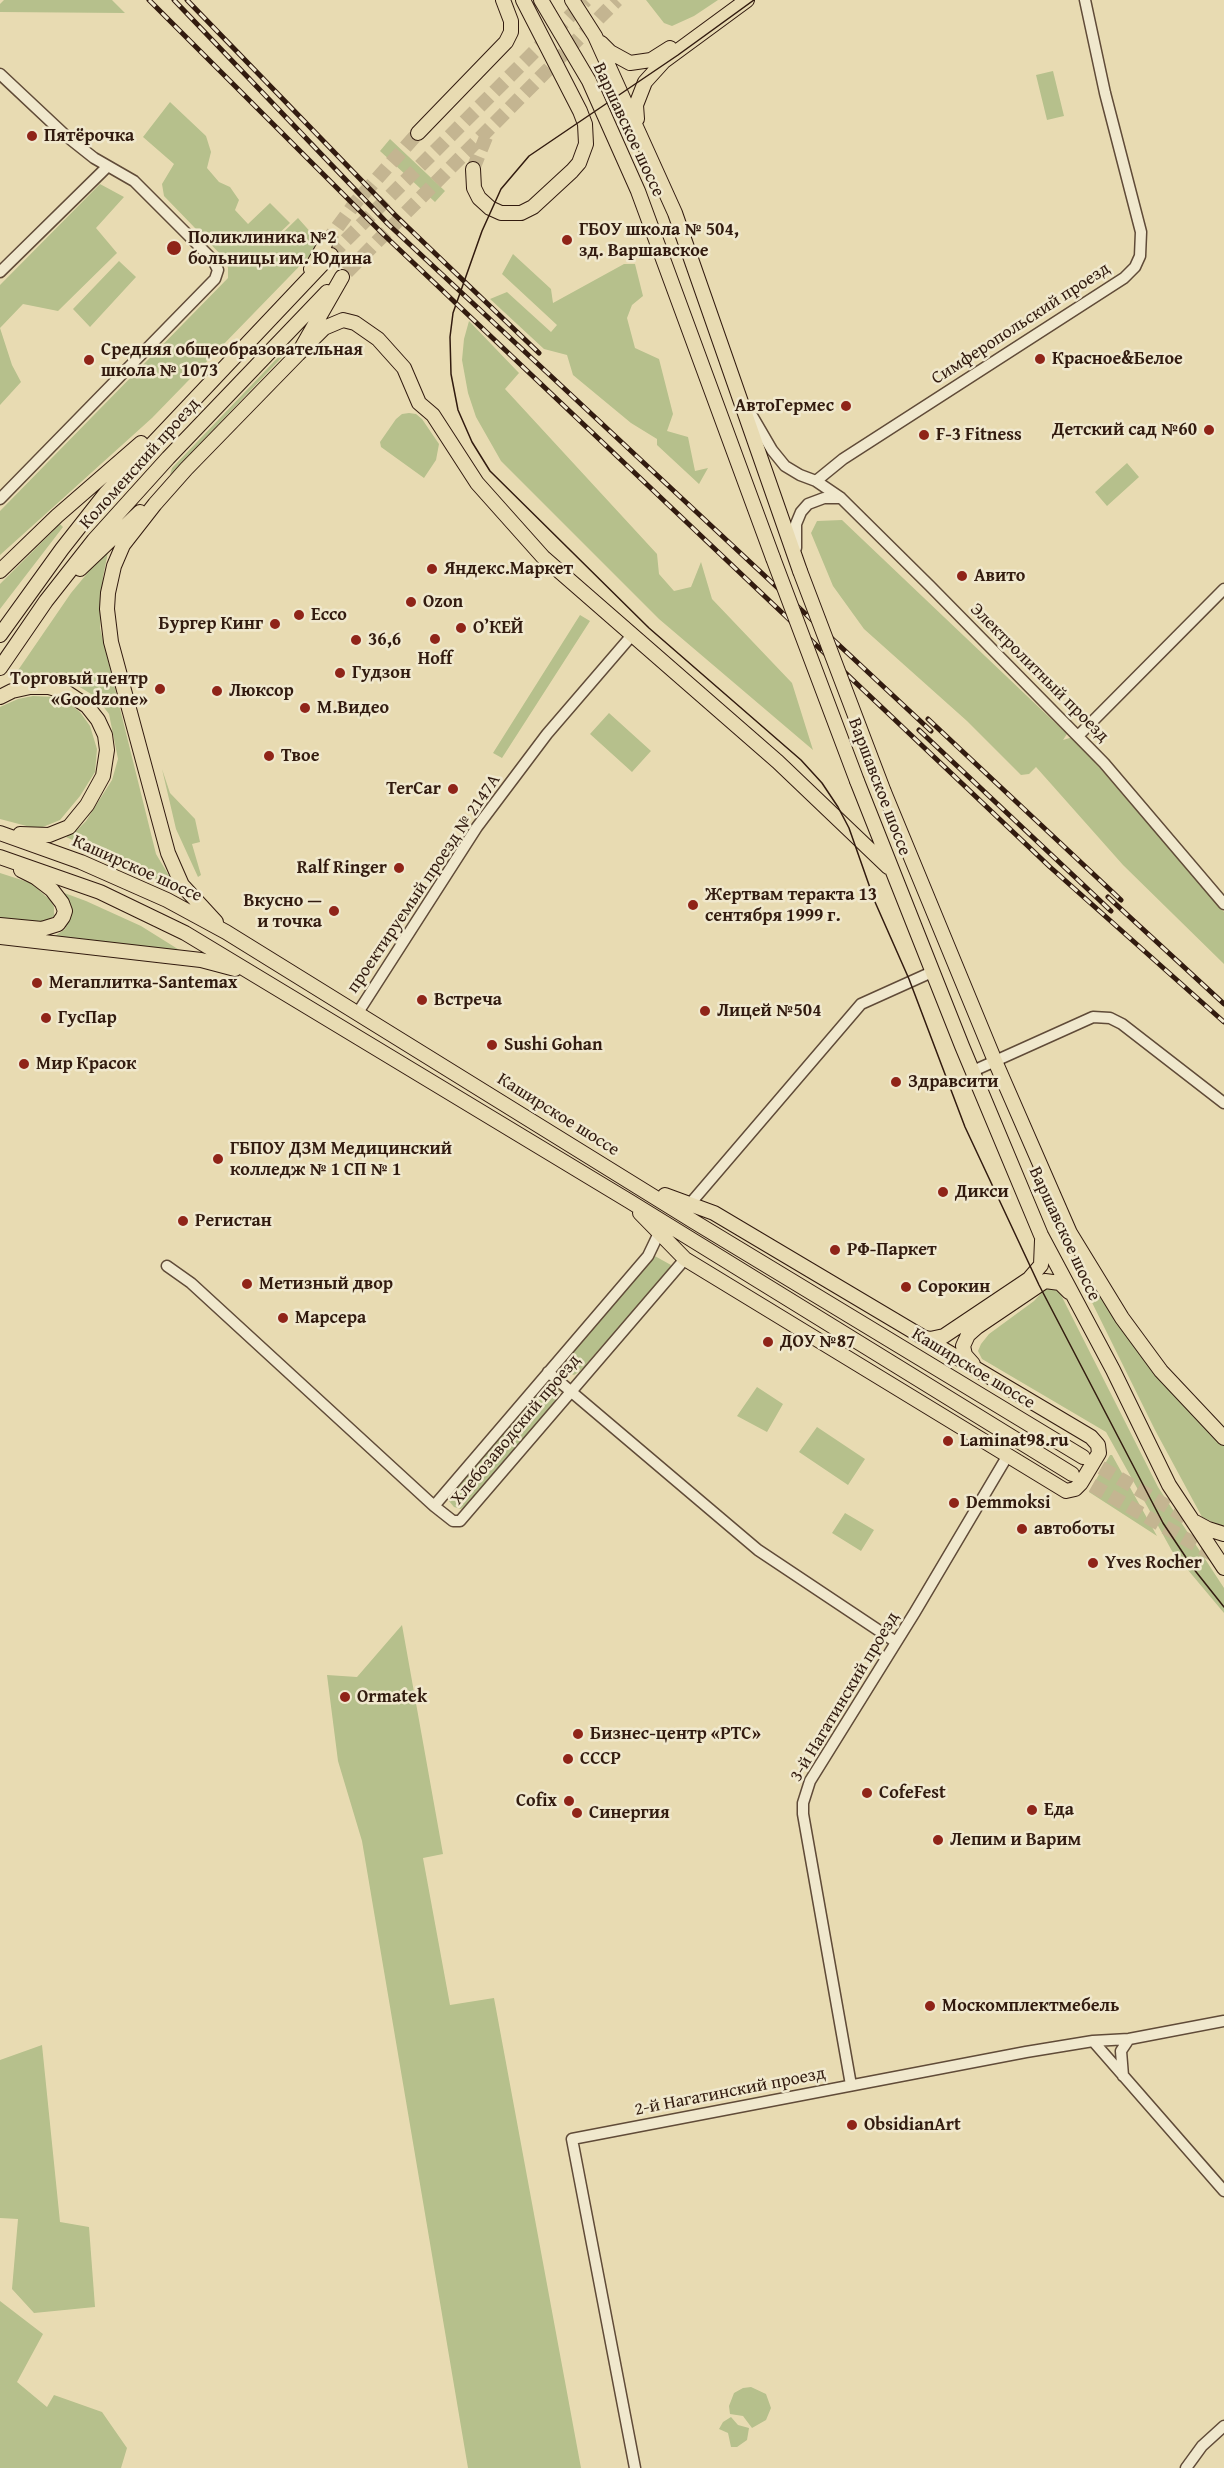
<!DOCTYPE html>
<html>
<head>
<meta charset="utf-8">
<style>
  body { margin:0 }
  canvas { display:block; background:#e8dbb2 }
</style>
</head>
<body>
<canvas width="1224" height="2468"></canvas>
<script>
const context = document.querySelector('canvas').getContext('2d');
context.lineJoin = 'round';
function paint(path, color) { context.fillStyle = color; context.fill(path, 'evenodd'); }
const shape = rows => new Path2D(rows.map(r => 'M' + r).join(''));
function stroke(path, color, width, dash) { context.strokeStyle = color; context.lineWidth = width; context.lineCap = dash ? 'butt' : 'round'; context.setLineDash(dash || []); context.stroke(path); }
function label(font, color, halo, rows, align = 'center') {
  context.font = font + ' "Gentium Book Plus",serif'; context.lineWidth = 5; context.setLineDash([]); context.textBaseline = 'middle'; context.strokeStyle = halo; context.fillStyle = color; for (const [text, x, y, turn = 0] of rows) {
    context.save(); context.translate(x, y); context.rotate((+turn || 0) * Math.PI / 180); context.textAlign = isNaN(turn) ? turn : align; if (halo) context.strokeText(text, 0, 0); context.fillText(text, 0, 0); context.restore();
  }
}
const green = shape([
  [4,0,112,0,125,13,0,12,0,4],
  [646,0,718,0,694,16,672,26,664,23],
  [1053,71,1064,116,1047,120,1036,75],
  [170,102,206,136,211,152,207,168,219,182,230,187,239,200,235,210,248,224,270,203,290,223,268,244,269,246,298,218,321,244,152,418,0,555,0,511,228,278,228,268,224,258,164,196,162,184,174,164,143,137],
  [390,139,445,191,435,202,380,151],
  [100,184,124,197,96,228,117,253,58,311,23,304,0,328,12,365,21,382,0,405,0,285],
  [513,254,551,289,553,303,624,264,635,264,643,296,632,305,627,318,635,348,659,359,673,414,667,431,688,437,695,471,708,468,699,484,657,445,657,439,631,423,573,375,567,355,544,349,490,299,507,292,551,332,557,325,502,274],
  [119,261,136,277,90,327,73,309],
  [469,321,519,373,505,389,657,554,659,574,674,591,691,587,701,562,712,599,792,683,813,750,659,619,501,461,476,417,468,393,462,360,464,339],
  [288,347,287,352,170,475,172,468],
  [409,413,416,414,422,419,439,444,436,460,424,478,381,447,380,442,396,419,402,414],
  [1127,463,1139,477,1107,506,1095,492],
  [842,520,1067,734,1063,740,1073,737,1224,912,1224,964,1123,865,1036,767,1029,774,1021,775,967,721,864,629,833,586,811,533,817,521],
  [60,524,63,527,0,609,0,584],
  [109,547,103,577,100,628,156,854,177,889,66,837,77,830,86,821,112,780,118,759,109,714,96,697,70,681,44,676,12,679,71,593],
  [580,615,590,621,502,758,493,753],
  [33,696,55,697,64,700,80,712,90,726,97,749,95,772,80,796,60,820,38,829,0,819,0,707,18,699],
  [609,713,651,751,632,772,590,734],
  [162,769,170,793,195,819,200,842,192,844,201,875,198,877,176,829],
  [0,873,31,883,51,901,54,907,54,916,45,923,0,919],
  [59,891,86,901,141,926,181,951,52,938,65,929,69,920,69,910],
  [653,1255,671,1265,666,1274,580,1371,574,1375,565,1371,562,1364],
  [1076,1256,1224,1444,1224,1525,1219,1525,1202,1517,1155,1430,1072,1262,1072,1259],
  [1046,1288,1054,1288,1061,1295,1158,1487,1224,1588,1224,1613,1172,1551,1106,1432,982,1359,978,1351,981,1344,989,1334,1034,1301],
  [546,1382,551,1383,559,1389,560,1392,557,1400,466,1505,461,1509,454,1507,449,1501,449,1496],
  [757,1387,783,1404,767,1432,737,1416],
  [817,1427,865,1459,848,1485,799,1452],
  [1110,1455,1112,1455,1157,1536,1089,1492],
  [845,1513,874,1530,861,1551,832,1533],
  [402,1625,443,1854,423,1858,450,2005,494,1998,581,2468,468,2468,362,1841,338,1761,327,1675,357,1677],
  [42,2045,60,2222,89,2227,95,2307,34,2313,12,2289,18,2219,0,2218,0,2060],
  [0,2301,43,2334,17,2382,47,2407,54,2395,102,2412,127,2448,121,2468,0,2468],
  [751,2387,766,2394,771,2408,766,2420,752,2428,743,2416,730,2414,729,2406,734,2393,743,2388],
  [731,2417,738,2425,749,2428,747,2440,737,2447,731,2447,728,2433,719,2429,723,2422]
]);
const majorTunnel = shape([
  [473,169,486,137],
  [325,244,356,202,418,133],
  [331,255,586,0],
  [347,272,617,0],
  [1083,1457,1194,1522],
  [1074,1475,1219,1558]
]);
const minor = shape([
  [0,74,65,135,94,158,134,181,213,260,218,270,215,279,0,499],
  [0,272,108,166],
  [747,407,772,450,785,466,800,475,816,481,841,498,930,586,1104,763,1224,904],
  [816,481,843,459,1124,278,1135,267,1140,256,1141,232,1105,93,1085,0],
  [796,548,796,524,801,512,808,504,824,498,841,498],
  [1078,736,1224,589],
  [357,1014,477,827,547,734,633,634],
  [973,1071,1093,1017,1110,1018,1122,1024,1224,1103],
  [689,1205,861,1004,932,972],
  [167,1266,191,1283,434,1506,453,1521,460,1521,685,1259],
  [548,1372,758,1550,896,1642],
  [434,1506,648,1256,659,1233],
  [1093,2041,1224,2191],
  [1123,2076,1121,2051,1129,2039],
  [851,2085,803,1814,803,1803,810,1781,915,1612,1008,1455],
  [635,2468,572,2139,1026,2052,1093,2041,1129,2039,1224,2021],
  [1186,2468,1202,2446,1224,2426]
]);
const major = shape([
  [541,0,589,81,638,191,773,558],
  [572,0,595,36,675,213,800,571],
  [601,43,610,52,630,63,651,60,670,48],
  [637,119,636,105,645,82,664,61,747,0],
  [418,133,506,42,511,32,511,21,503,0],
  [473,169,474,188,479,198,490,208,501,213,521,213,533,207,572,171,579,163,586,144,585,124,580,111,523,0],
  [311,269,325,244],
  [298,354,324,328,343,320,355,323,378,339,404,368,419,403,433,415,477,483,543,557,778,762,888,867],
  [80,569,140,512],
  [0,571,57,516,141,443],
  [0,635,62,549,106,493,331,255],
  [0,668,46,601,94,540,168,458,327,292],
  [0,697,12,691,30,687,49,687,66,692,87,706,98,720,105,735,107,750,103,776,87,805,69,827,49,835,20,834],
  [857,781,962,1046,1041,1235,1113,1370,1169,1485,1224,1568],
  [884,792,995,1061,1070,1233,1122,1318,1161,1371,1224,1438],
  [0,833,81,862,167,900,226,932,693,1221,1083,1457],
  [0,857,100,892,185,933,629,1201,1072,1474],
  [216,922,182,885,168,853,111,642,107,609,108,593,114,566,123,545,155,504,186,469,298,354,342,277],
  [0,925,42,929,58,924,63,917,65,911,62,903,52,890,35,877,21,870],
  [0,937,201,960,235,969],
  [640,1213,685,1259,1066,1491,1075,1489,1081,1483,1099,1453,1098,1445,1091,1437,714,1213,665,1195],
  [922,1337,930,1339,944,1336,1029,1279,1041,1265,1042,1240],
  [973,1364,965,1355,963,1346,968,1335,977,1327,1045,1281,1060,1283,1069,1292],
  [1195,1522,1208,1529,1224,1534]
]);
const tram = shape([
  [754,0,678,55,529,156,501,189,482,231,453,313,450,337,451,374,458,410,472,442,490,471,649,628,801,760,822,783,838,807,849,828,875,902,909,979,965,1127,1039,1285,1163,1523,1193,1568,1224,1607]
]);
const rail = shape([
  [149,0,384,235,1050,867,1224,1022],
  [174,0,388,224,931,731],
  [187,0,395,215,539,353],
  [928,719,1121,900],
  [919,730,1111,911],
  [1108,897,1224,1004]
]);
const majorBridge = shape([
  [773,558,857,781],
  [800,571,884,792]
]);
const markers = [
  [32,136,6,"#8f2418"],
  [567,240,6,"#8f2418"],
  [174,248,8,"#8f2418"],
  [1040,359,6,"#8f2418"],
  [89,360,6,"#8f2418"],
  [846,406,6,"#8f2418"],
  [1209,430,6,"#8f2418"],
  [924,435,6,"#8f2418"],
  [432,569,6,"#8f2418"],
  [962,576,6,"#8f2418"],
  [411,602,6,"#8f2418"],
  [299,615,6,"#8f2418"],
  [275,624,6,"#8f2418"],
  [461,628,6,"#8f2418"],
  [435,639,6,"#8f2418"],
  [356,640,6,"#8f2418"],
  [340,673,6,"#8f2418"],
  [160,689,6,"#8f2418"],
  [217,691,6,"#8f2418"],
  [305,708,6,"#8f2418"],
  [269,756,6,"#8f2418"],
  [453,789,6,"#8f2418"],
  [399,868,6,"#8f2418"],
  [693,905,6,"#8f2418"],
  [334,911,6,"#8f2418"],
  [37,983,6,"#8f2418"],
  [422,1000,6,"#8f2418"],
  [705,1011,6,"#8f2418"],
  [46,1018,6,"#8f2418"],
  [492,1045,6,"#8f2418"],
  [24,1064,6,"#8f2418"],
  [896,1082,6,"#8f2418"],
  [218,1159,6,"#8f2418"],
  [943,1192,6,"#8f2418"],
  [183,1221,6,"#8f2418"],
  [835,1250,6,"#8f2418"],
  [247,1284,6,"#8f2418"],
  [906,1287,6,"#8f2418"],
  [283,1318,6,"#8f2418"],
  [768,1342,6,"#8f2418"],
  [948,1441,6,"#8f2418"],
  [954,1503,6,"#8f2418"],
  [1022,1529,6,"#8f2418"],
  [1093,1563,6,"#8f2418"],
  [345,1697,6,"#8f2418"],
  [578,1734,6,"#8f2418"],
  [568,1759,6,"#8f2418"],
  [867,1793,6,"#8f2418"],
  [569,1801,6,"#8f2418"],
  [1032,1810,6,"#8f2418"],
  [577,1813,6,"#8f2418"],
  [938,1840,6,"#8f2418"],
  [930,2006,6,"#8f2418"],
  [852,2125,6,"#8f2418"]
];
const streetNames = [
  ["Варшавское шоссе",628,130,65],
  ["Симферопольский проезд",1021,324,-33],
  ["Коломенский проезд",140,464,-48],
  ["Электролитный проезд",1039,673,45],
  ["Варшавское шоссе",879,787,69],
  ["Каширское шоссе",137,869,24],
  ["проектируемый проезд № 2147А",424,884,-56],
  ["Каширское шоссе",558,1115,32],
  ["Варшавское шоссе",1064,1234,65],
  ["Каширское шоссе",973,1369,31],
  ["Хлебозаводский проезд",516,1430,-50],
  ["3-й Нагатинский проезд",845,1697,-59],
  ["2-й Нагатинский проезд",730,2092,-11]
];
const poiNames = [
  ["Пятёрочка",44,136],
  ["ГБОУ школа № 504,",579,230],
  ["зд. Варшавское",579,251],
  ["Поликлиника №2",188,238],
  ["больницы им. Юдина",188,259],
  ["Средняя общеобразовательная",101,350],
  ["школа № 1073",101,371],
  ["Красное&Белое",1052,359],
  ["АвтоГермес",834,406,"right"],
  ["Детский сад №60",1197,430,"right"],
  ["F-3 Fitness",936,435],
  ["Яндекс.Маркет",444,569],
  ["Авито",974,576],
  ["Ozon",423,602],
  ["Ecco",311,615],
  ["Бургер Кинг",263,624,"right"],
  ["О’КЕЙ",473,628],
  ["36,6",368,640],
  ["Hoff",435,659,"center"],
  ["Гудзон",352,673],
  ["Торговый центр",148,679,"right"],
  ["«Goodzone»",148,700,"right"],
  ["Люксор",229,691],
  ["М.Видео",317,708],
  ["Твое",281,756],
  ["TerCar",441,789,"right"],
  ["Ralf Ringer",387,868,"right"],
  ["Жертвам теракта 13",705,895],
  ["сентября 1999 г.",705,916],
  ["Вкусно —",322,901,"right"],
  ["и точка",322,922,"right"],
  ["Мегаплитка-Santemax",49,983],
  ["Встреча",434,1000],
  ["Лицей №504",717,1011],
  ["ГусПар",58,1018],
  ["Sushi Gohan",504,1045],
  ["Мир Красок",36,1064],
  ["Здравсити",908,1082],
  ["ГБПОУ ДЗМ Медицинский",230,1149],
  ["колледж № 1 СП № 1",230,1170],
  ["Дикси",955,1192],
  ["Регистан",195,1221],
  ["РФ-Паркет",847,1250],
  ["Метизный двор",259,1284],
  ["Сорокин",918,1287],
  ["Марсера",295,1318],
  ["ДОУ №87",780,1342],
  ["Laminat98.ru",960,1441],
  ["Demmoksi",966,1503],
  ["автоботы",1034,1529],
  ["Yves Rocher",1105,1563],
  ["Ormatek",357,1697],
  ["Бизнес-центр «РТС»",590,1734],
  ["СССР",580,1759],
  ["CofeFest",879,1793],
  ["Cofix",557,1801,"right"],
  ["Еда",1044,1810],
  ["Синергия",589,1813],
  ["Лепим и Варим",950,1840],
  ["Москомплектмебель",942,2006],
  ["ObsidianArt",864,2125]
];
paint(green, '#b6c08c');
stroke(majorTunnel, '#c4b591', 14, [14, 7]);
stroke(minor, '#604b38', 13);
stroke(major, '#321b0f', 16);
stroke(minor, '#f0e8cd', 10);
stroke(major, '#e8dbb2', 14);
stroke(tram, '#321b0f', 1.5);
stroke(rail, '#321b0f', 5);
stroke(rail, '#f0e8cd', 3, [9]);
stroke(majorBridge, '#321b0f', 16, []);
stroke(majorBridge, '#e8dbb2', 14);
for (const [x, y, r, color] of markers) { const dot = new Path2D(); dot.arc(x, y, r, 0, 2 * Math.PI); context.fillStyle = color; context.fill(dot); stroke(dot, '#f0e8cd', 2); }
label('18px', '#321b0f', '#f0e8cd', streetNames);
label('bold 18px', '#321b0f', '#f0e8cd', poiNames, 'left');
</script>
</body>
</html>
